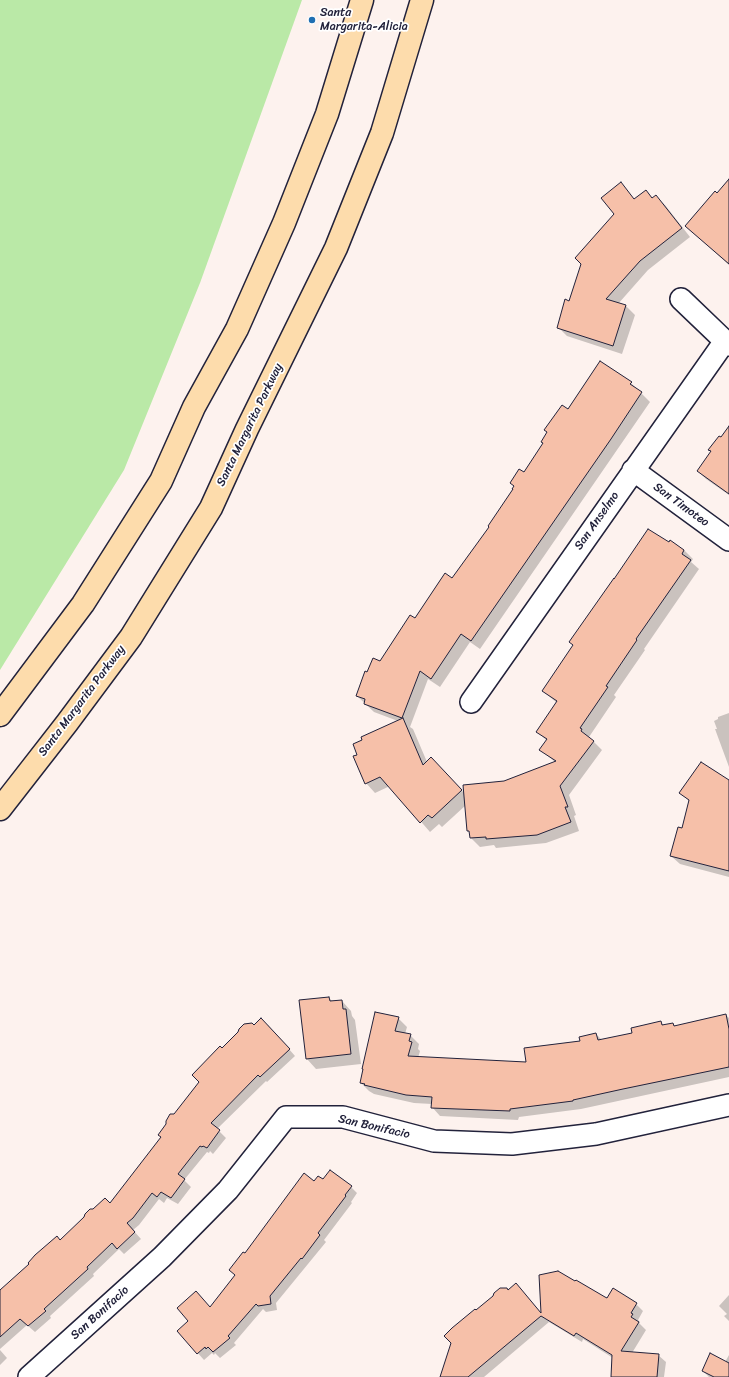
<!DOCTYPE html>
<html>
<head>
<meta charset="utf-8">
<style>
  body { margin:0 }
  canvas { display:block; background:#fdf2ee }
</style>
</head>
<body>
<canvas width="729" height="1377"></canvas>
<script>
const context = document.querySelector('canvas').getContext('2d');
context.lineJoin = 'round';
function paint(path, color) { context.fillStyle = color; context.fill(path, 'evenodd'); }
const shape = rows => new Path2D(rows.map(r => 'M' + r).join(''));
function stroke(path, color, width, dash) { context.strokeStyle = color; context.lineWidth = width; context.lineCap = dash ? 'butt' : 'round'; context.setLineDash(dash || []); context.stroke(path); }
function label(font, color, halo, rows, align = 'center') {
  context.font = font + ' Sriracha,sans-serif'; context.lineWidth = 3.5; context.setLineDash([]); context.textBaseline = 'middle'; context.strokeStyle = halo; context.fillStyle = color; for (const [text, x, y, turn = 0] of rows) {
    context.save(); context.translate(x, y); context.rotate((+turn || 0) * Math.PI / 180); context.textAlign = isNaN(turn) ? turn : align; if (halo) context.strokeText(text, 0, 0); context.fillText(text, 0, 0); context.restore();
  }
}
const green = shape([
  [0,0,302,0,200,283,124,470,0,670]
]);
const shadow = shape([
  [620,184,635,200,645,191,653,199,656,197,665,205,690,237,648,270,618,304,626,306,635,315,622,354,567,336,558,327,615,214],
  [729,191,729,265,686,226,717,194],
  [600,362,631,383,650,402,480,649,470,642,440,687,428,679,410,727,413,729,427,762,441,768,465,794,504,782,555,762,541,750,547,741,538,732,557,703,543,691,574,646,570,642,671,541,684,550,693,559,691,562,699,569,644,649,645,650,614,695,616,697,589,737,602,750,569,795,576,815,574,816,579,831,546,843,496,848,494,845,480,847,471,838,471,833,468,830,466,805,442,827,439,824,430,832,390,786,375,793,366,783,398,721,374,712,357,696,368,673,381,662,415,619,452,579,490,527,524,473],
  [729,431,729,495,706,479,698,471],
  [729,713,729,767,715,729,717,729,714,721,718,719,718,717],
  [729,782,729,877,680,864,671,856,683,830,689,801,681,793],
  [329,998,333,1002,342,1001,351,1011,352,1016,355,1020,361,1064,316,1069,307,1059,300,1001],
  [726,1015,729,1018,729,1077,581,1109,519,1117,518,1120,440,1116,432,1107,432,1104,414,1103,374,1094,369,1091,361,1083,364,1070,363,1069,398,1018,407,1027,405,1034,410,1035,419,1044,418,1049,420,1051,418,1058,527,1063,581,1042,596,1034,602,1040,633,1034,661,1022,664,1026,673,1024,676,1027],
  [268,1025,295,1056,267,1082,266,1081,217,1129,226,1138,213,1154,210,1151,209,1153,207,1152,184,1180,191,1187,178,1204,167,1198,164,1203,159,1199,139,1225,133,1230,141,1239,124,1254,119,1249,93,1274,94,1276,50,1316,51,1318,35,1332,27,1325,0,1349,0,1293,31,1264,110,1204,162,1138,174,1115,200,1082,222,1049,254,1026],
  [323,1181,351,1187,357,1193,351,1202,352,1203,324,1240,326,1242,276,1303,277,1310,266,1312,263,1309,234,1343,236,1345,220,1358,215,1353,214,1355,212,1353,204,1360,178,1331,210,1308,236,1276,245,1255,314,1182],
  [516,1284,542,1314,605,1298,636,1304,643,1311,638,1320,640,1322,639,1323,646,1330,632,1353,658,1355,666,1362,664,1377,612,1377,613,1358,583,1339,582,1342,549,1322,484,1377,485,1377,442,1377,476,1311],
  [729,1295,729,1321,724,1316,727,1314,719,1306],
  [0,1350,7,1358,0,1365],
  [729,1355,729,1377,709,1377,703,1371,725,1362]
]);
const building = shape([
  [729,179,729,264,685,226,715,191,717,193,729,179],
  [621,182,634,199,646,190,652,198,656,195,682,228,640,261,606,299,626,305,613,346,557,328,565,299,569,301,581,264,575,258,614,214,601,198,621,182],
  [600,361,632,382,630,384,642,392,611,439,471,641,461,634,431,679,420,671,402,718,364,704,365,699,356,696,365,671,367,672,373,658,380,661,410,615,415,618,445,573,452,578,489,527,488,526,513,489,512,489,514,486,510,483,519,469,524,472,543,443,541,442,547,432,544,430,562,405,568,409,600,361],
  [729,426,729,494,697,471,711,451,708,450,719,436,721,437,729,426],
  [648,529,669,542,670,540,684,550,682,554,691,560,636,639,637,640,606,686,608,687,580,728,582,729,581,731,594,741,560,786,568,807,565,807,571,822,537,835,486,839,486,837,470,838,469,831,467,831,463,785,504,781,556,761,539,750,547,739,536,732,557,701,542,691,573,645,569,642,614,578,614,579,648,529],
  [403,718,423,765,431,757,462,790,432,818,428,815,420,823,380,777,365,784,353,756,357,755,353,744,362,740,361,737,403,718],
  [701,762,729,780,729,871,670,856,678,827,682,828,689,800,679,793,701,762],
  [329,997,330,1001,342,1000,343,1009,346,1009,351,1054,306,1059,299,1000,329,997],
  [375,1012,399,1017,395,1031,411,1034,409,1041,412,1042,408,1056,526,1062,524,1048,580,1041,579,1037,596,1033,598,1040,632,1033,631,1028,661,1021,662,1025,673,1023,674,1026,726,1014,729,1029,729,1067,623,1089,573,1100,573,1101,510,1109,510,1111,431,1108,432,1097,406,1095,364,1085,365,1084,360,1083,363,1069,362,1069,375,1012],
  [261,1018,290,1049,260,1077,258,1075,211,1123,220,1130,207,1148,203,1146,202,1147,200,1146,178,1174,185,1179,171,1198,161,1192,157,1197,152,1193,133,1218,127,1223,135,1232,117,1249,112,1243,87,1267,88,1269,44,1309,46,1311,28,1326,20,1319,0,1337,0,1290,29,1264,28,1263,35,1255,57,1236,60,1240,84,1217,85,1214,90,1209,93,1209,105,1198,110,1203,161,1137,158,1135,166,1124,166,1121,170,1114,174,1114,199,1082,192,1075,220,1046,222,1048,238,1032,239,1029,244,1024,252,1023,254,1025,261,1018],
  [330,1170,352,1186,345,1195,346,1196,318,1233,320,1235,302,1259,301,1258,270,1296,271,1304,258,1306,256,1304,228,1336,230,1338,213,1352,208,1347,206,1349,205,1347,197,1354,177,1331,188,1321,177,1308,196,1291,210,1307,235,1275,229,1270,243,1252,245,1253,304,1173,314,1181,318,1176,323,1179,330,1170],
  [558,1271,575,1281,576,1280,605,1297,607,1298,613,1288,637,1303,631,1313,633,1314,631,1317,639,1322,621,1351,659,1354,657,1377,611,1377,612,1355,576,1333,574,1336,541,1316,468,1377,440,1377,451,1343,444,1336,452,1328,475,1309,476,1310,493,1296,494,1293,500,1288,507,1288,508,1290,516,1283,541,1313,539,1275,558,1271],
  [710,1353,729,1363,729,1377,714,1377,702,1371,710,1353]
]);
const street = shape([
  [681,299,729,345],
  [633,470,729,540],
  [471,702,725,341],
  [29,1377,162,1257,228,1190,286,1117,343,1117,434,1141,512,1144,596,1134,729,1105]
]);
const primary = shape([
  [0,715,83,604,161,481,194,407,237,329,284,223,327,114,362,0],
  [0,809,67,723,131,637,211,508,247,429,336,248,382,133,422,0]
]);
const markers = [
  [312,20,4,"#1f6fb2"]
];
const poiNames = [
  ["Santa",320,13],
  ["Margarita-Alicia",320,27]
];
const streetNames = [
  ["Santa Margarita Parkway",250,425,-64],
  ["San Timoteo",681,505,36],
  ["San Anselmo",597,521,-55],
  ["Santa Margarita Parkway",82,701,-53],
  ["San Bonifacio",374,1127,13],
  ["San Bonifacio",100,1313,-42]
];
paint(green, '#bae9a7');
paint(shadow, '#0003');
paint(building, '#f6c0a9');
stroke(building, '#22223b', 1);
stroke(street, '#22223b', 24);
stroke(primary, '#22223b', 25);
stroke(street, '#fff', 21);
stroke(primary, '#fddcac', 22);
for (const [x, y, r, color] of markers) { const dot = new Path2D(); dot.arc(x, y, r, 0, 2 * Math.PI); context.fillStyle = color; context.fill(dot); stroke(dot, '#fff', 1.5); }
label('12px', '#22223b', '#fff', poiNames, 'left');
label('12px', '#22223b', '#fff', streetNames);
</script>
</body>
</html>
